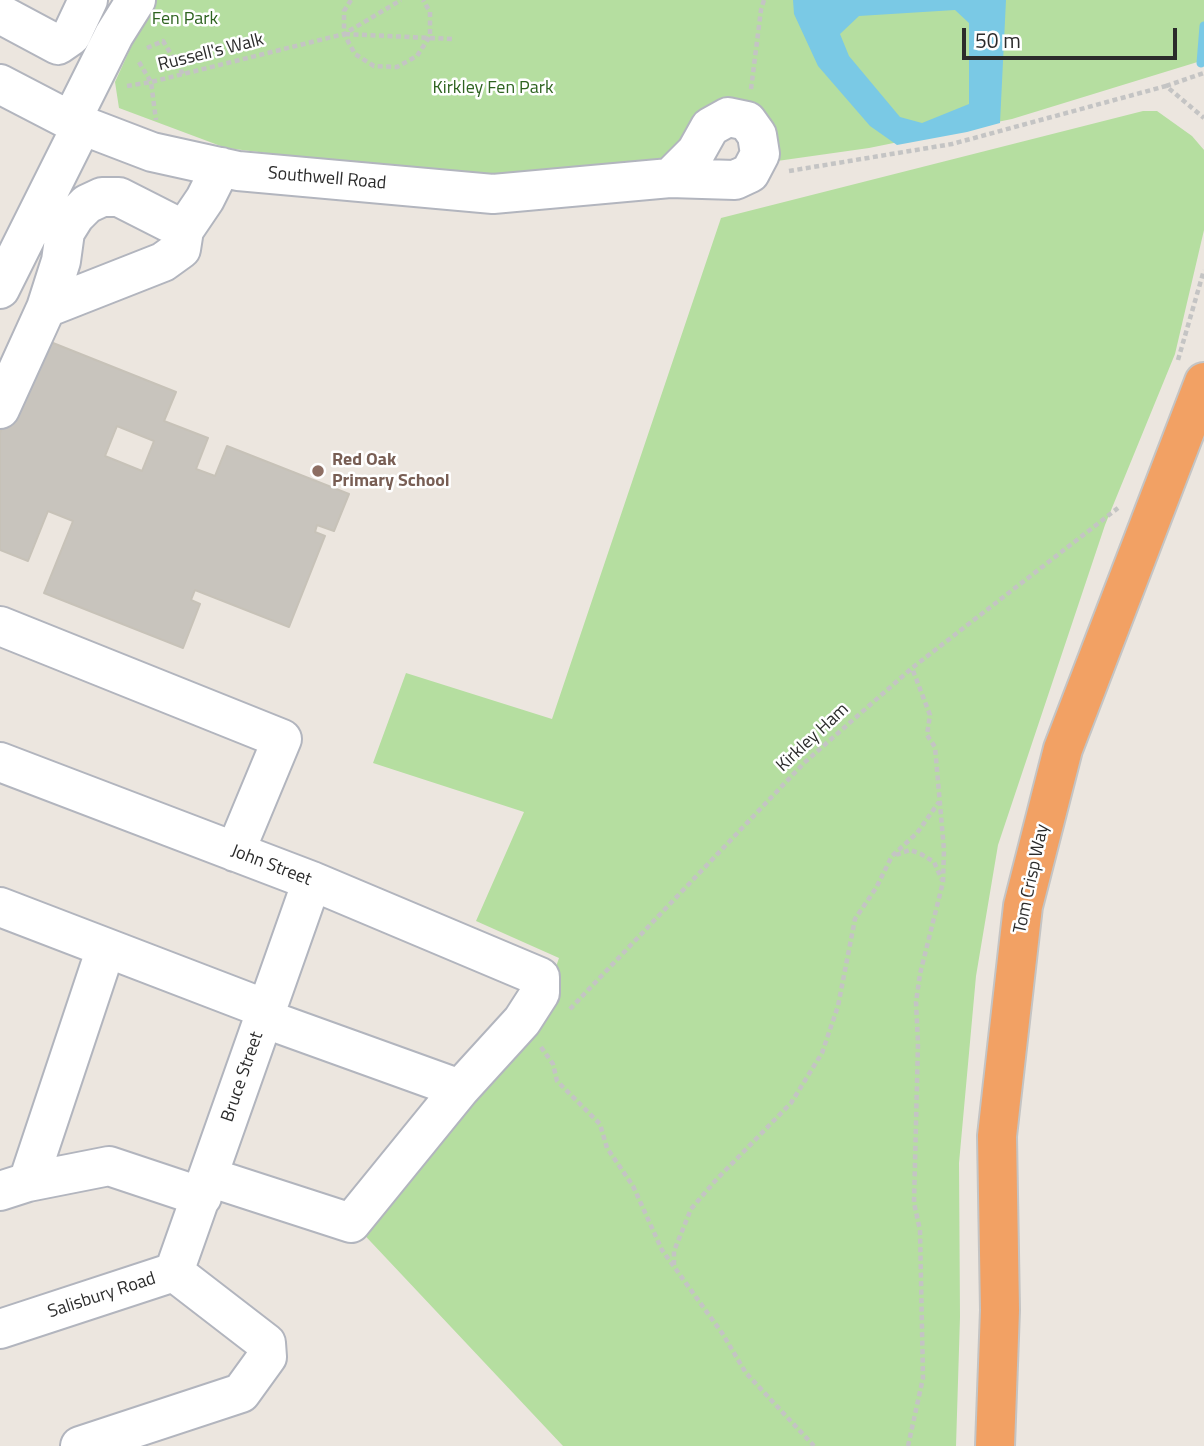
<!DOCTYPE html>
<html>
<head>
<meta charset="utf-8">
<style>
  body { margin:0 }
  #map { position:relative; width:1204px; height:1446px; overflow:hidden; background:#ece6df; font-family:"Titillium Web",sans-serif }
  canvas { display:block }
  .scale { position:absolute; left:962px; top:28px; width:215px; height:32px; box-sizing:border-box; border:4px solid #2b2b2b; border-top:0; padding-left:9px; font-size:21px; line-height:24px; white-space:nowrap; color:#2b2b2b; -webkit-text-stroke:5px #fff; paint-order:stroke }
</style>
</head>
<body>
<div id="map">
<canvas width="1204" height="1446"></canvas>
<div class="scale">50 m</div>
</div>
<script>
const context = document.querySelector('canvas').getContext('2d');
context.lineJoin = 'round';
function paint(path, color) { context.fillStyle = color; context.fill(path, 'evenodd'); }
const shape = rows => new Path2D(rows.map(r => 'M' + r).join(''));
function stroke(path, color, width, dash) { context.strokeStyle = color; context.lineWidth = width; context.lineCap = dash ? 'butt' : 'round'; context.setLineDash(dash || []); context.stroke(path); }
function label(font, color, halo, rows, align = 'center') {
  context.font = font + ' "Titillium Web",sans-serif'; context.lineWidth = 5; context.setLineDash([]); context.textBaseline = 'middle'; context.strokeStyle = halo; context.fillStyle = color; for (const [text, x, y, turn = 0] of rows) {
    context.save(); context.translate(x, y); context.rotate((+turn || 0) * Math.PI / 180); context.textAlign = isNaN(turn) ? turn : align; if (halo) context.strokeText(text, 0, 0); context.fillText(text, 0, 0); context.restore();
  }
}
const green = shape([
  [155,0,1204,0,1204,60,1012,119,869,148,770,162,754,111,670,164,487,180,226,148,119,108,115,82,146,14],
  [1143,111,1157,111,1192,136,1204,150,1204,230,1175,354,1105,525,998,845,976,976,959,1163,960,1317,956,1446,563,1446,355,1225,543,1005,559,958,476,921,524,812,373,763,406,673,552,719,721,218]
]);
const water = shape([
  [793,0,1006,0,1000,123,967,132,897,145,870,126,818,66,794,14],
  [955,10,969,23,969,104,922,123,900,117,849,56,840,34,859,16]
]);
const stream = shape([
  [1201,63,1204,26]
]);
const building = shape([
  [38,337,176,392,164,421,208,438,196,469,215,476,227,446,349,494,334,531,317,525,315,532,325,536,289,627,195,590,191,600,200,604,183,648,44,593,73,521,48,511,28,561,0,550,0,433,38,337],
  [117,426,154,441,142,471,105,456,117,426]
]);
const path = shape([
  [351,0,344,11,344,34,355,54,374,66,397,67,417,56,430,36,430,12,423,0],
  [345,34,452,39],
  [147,48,163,41,183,74],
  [139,62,151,82,156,120],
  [127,86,151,82,344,34,401,0],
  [1166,86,1204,73],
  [751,89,761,10,764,0],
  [789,171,952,144,1166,86,1204,118],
  [1178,360,1204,270],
  [896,855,910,850,921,854,934,862,942,880],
  [570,1009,804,763,912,668,1118,508],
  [541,1047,553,1064,557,1081,600,1124,607,1148,633,1186,662,1250,722,1333,746,1373,814,1446],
  [674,1265,674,1251,691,1209,715,1181,791,1103,822,1053,838,1006,855,919,876,888,892,856,917,833,939,802],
  [908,1446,923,1378,920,1230,914,1203,918,1043,916,1002,920,974,943,882,944,850,935,747,927,735,930,715,912,668]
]);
const minor = shape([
  [0,14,58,45,71,36,88,0],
  [0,84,71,121,152,152,238,171,493,194,670,178,735,180,750,173,760,154,757,135,747,121,728,117,710,127,696,152,670,178],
  [71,121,114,35,136,0],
  [0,289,82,125],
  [46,308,163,262,181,249,184,230],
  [0,409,46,308,61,261,65,232,75,216,87,204,102,197,119,197,184,230,205,199,221,167],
  [0,626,282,739,235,852],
  [0,762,312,881,540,977,540,993,522,1021,460,1089,351,1223,209,1177],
  [0,907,266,1009],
  [263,1018,460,1089],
  [28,1182,106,948],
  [0,1191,28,1182,109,1166,202,1197],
  [174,1272,312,881],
  [0,1329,174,1272,266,1343,267,1357,241,1393,80,1446]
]);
const highway = shape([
  [995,1446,1000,1310,997,1136,1023,906,1063,749,1204,382]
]);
const markers = [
  [318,471,7,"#8d6e63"]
];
const parkNames = [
  ["Fen Park",185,20],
  ["Kirkley Fen Park",493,89]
];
const streetNames = [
  ["Russell's Walk",211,53,-14],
  ["Southwell Road",327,179,5],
  ["Kirkley Ham",813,738,-43],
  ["John Street",271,866,21],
  ["Tom Crisp Way",1032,879,-78],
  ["Bruce Street",243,1077,-71],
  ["Salisbury Road",102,1296,-18]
];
const educationNames = [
  ["Red Oak",332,461],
  ["Primary School",332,482]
];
paint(green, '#b5dea0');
paint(water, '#7ac9e5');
stroke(stream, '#7ac9e5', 9);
paint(building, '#c8c4bd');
stroke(building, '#c7c2b8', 2);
stroke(minor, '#b2b5be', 42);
stroke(highway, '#c4c4c4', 42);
stroke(path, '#c4c4c4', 4.5, [5, 3.5]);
stroke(minor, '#fff', 38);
stroke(highway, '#f2a164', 38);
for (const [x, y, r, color] of markers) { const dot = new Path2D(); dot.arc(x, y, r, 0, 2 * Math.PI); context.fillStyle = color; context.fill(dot); stroke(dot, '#fff', 2.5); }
label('18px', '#2e6320', '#fff', parkNames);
label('18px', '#2b2b2b', '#fff', streetNames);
label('bold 18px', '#785e54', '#fff', educationNames, 'left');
</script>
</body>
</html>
